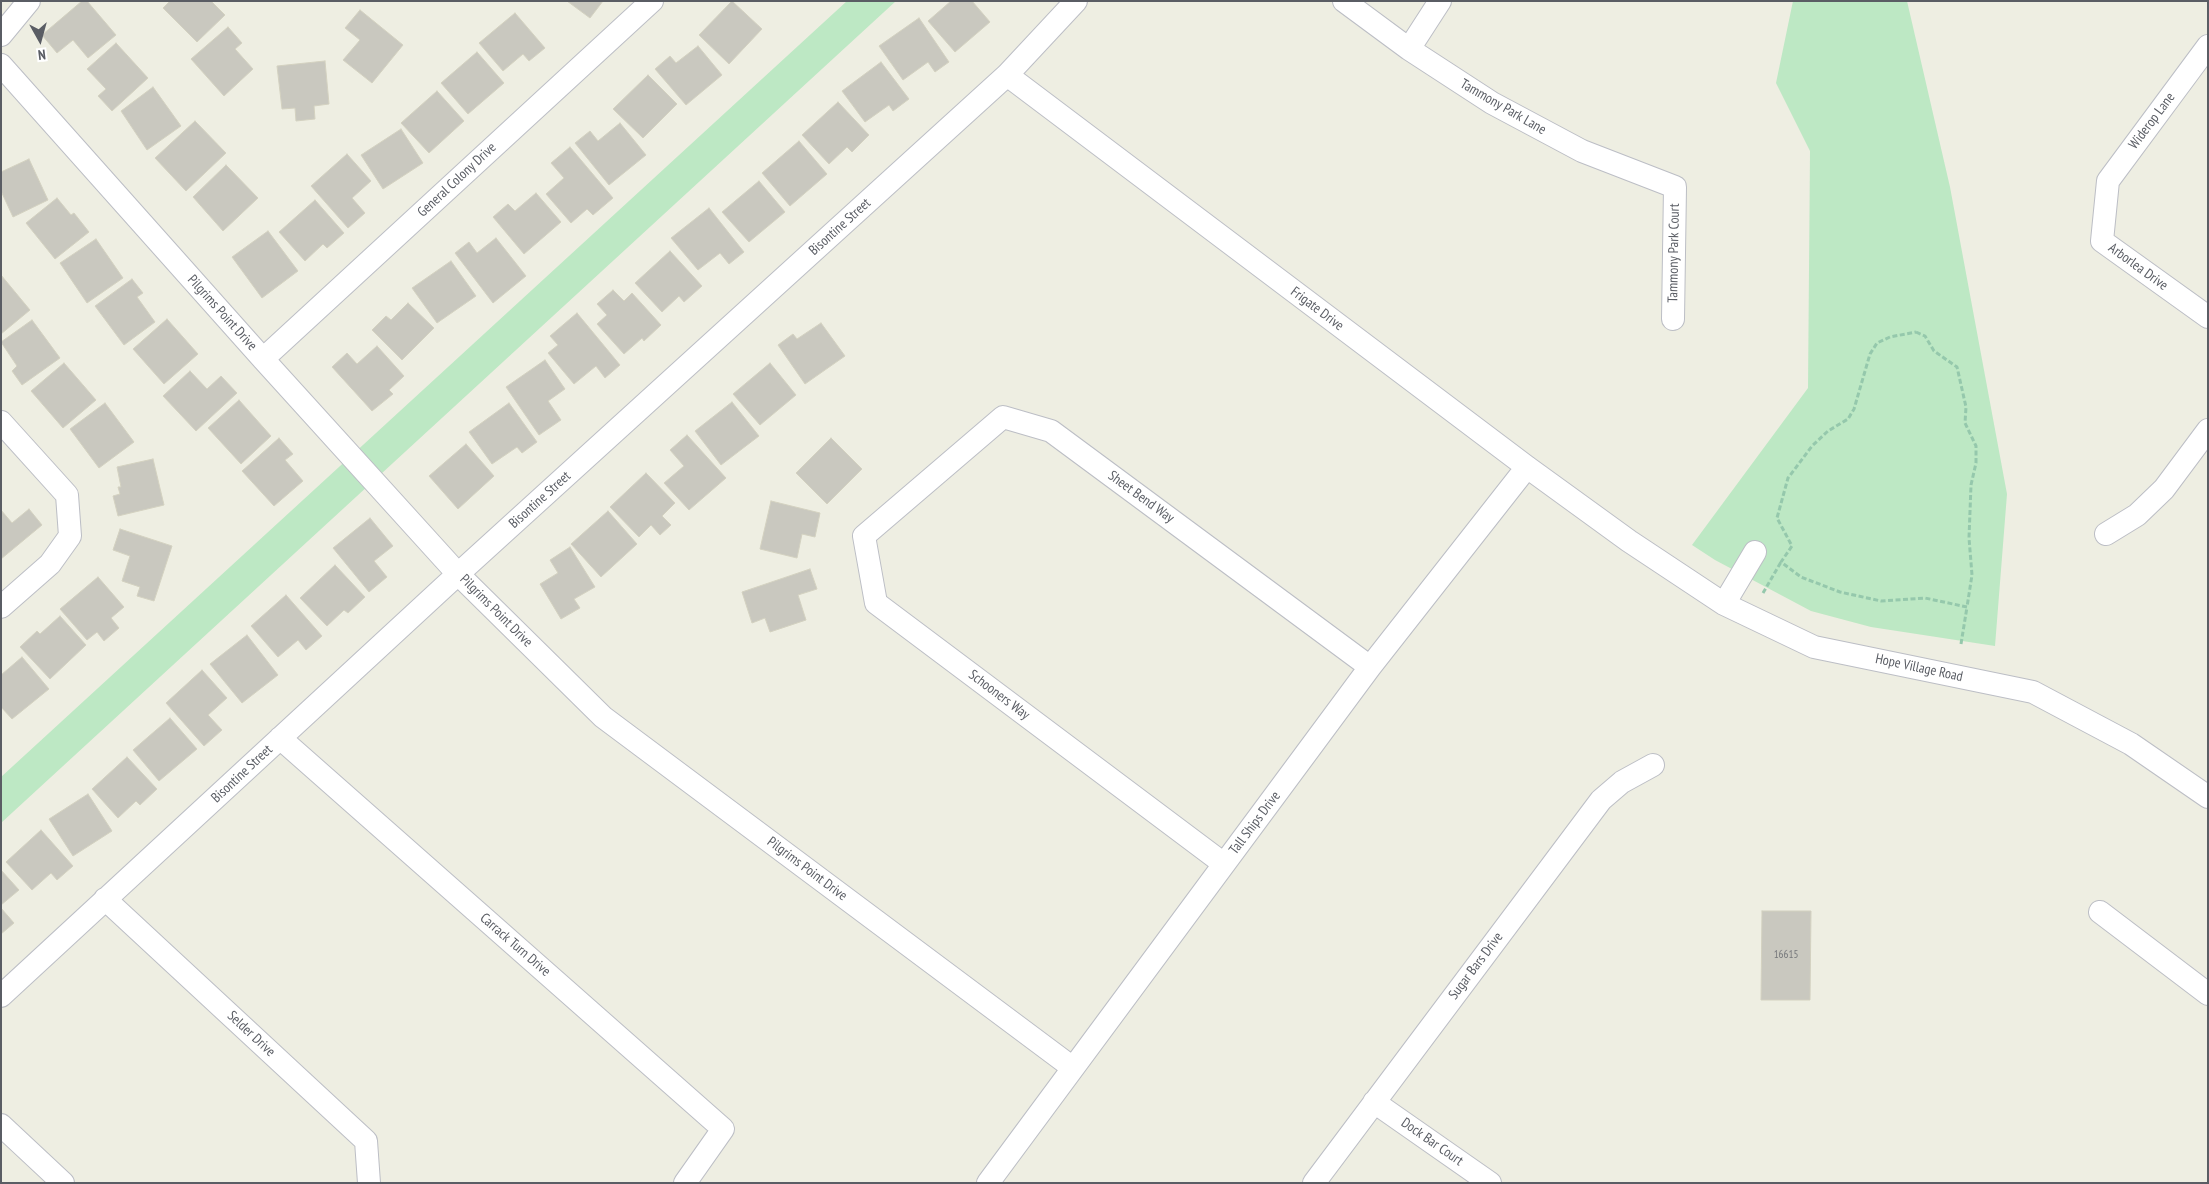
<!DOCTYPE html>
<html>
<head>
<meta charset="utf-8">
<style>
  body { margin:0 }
  #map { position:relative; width:2209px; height:1184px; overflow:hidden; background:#eeeee2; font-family:"PT Sans Narrow",sans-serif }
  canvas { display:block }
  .frame { position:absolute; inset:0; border:2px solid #5a5d64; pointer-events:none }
  .north { position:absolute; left:15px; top:15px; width:50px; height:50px; -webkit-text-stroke:4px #fff; paint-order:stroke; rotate:173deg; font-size:14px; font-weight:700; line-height:20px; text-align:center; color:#5a5d64 }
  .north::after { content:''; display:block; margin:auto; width:18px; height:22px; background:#5a5d64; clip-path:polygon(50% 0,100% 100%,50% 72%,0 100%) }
</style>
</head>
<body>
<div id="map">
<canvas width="2209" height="1184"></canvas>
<div class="frame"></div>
<div class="north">N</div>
</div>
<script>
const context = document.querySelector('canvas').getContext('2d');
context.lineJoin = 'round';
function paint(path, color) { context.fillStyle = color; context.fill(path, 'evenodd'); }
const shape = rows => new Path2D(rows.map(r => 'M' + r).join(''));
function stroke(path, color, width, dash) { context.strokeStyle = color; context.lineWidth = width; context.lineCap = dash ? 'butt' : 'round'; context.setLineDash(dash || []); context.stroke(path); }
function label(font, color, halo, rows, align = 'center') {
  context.font = font + ' "PT Sans Narrow",sans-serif'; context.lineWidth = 5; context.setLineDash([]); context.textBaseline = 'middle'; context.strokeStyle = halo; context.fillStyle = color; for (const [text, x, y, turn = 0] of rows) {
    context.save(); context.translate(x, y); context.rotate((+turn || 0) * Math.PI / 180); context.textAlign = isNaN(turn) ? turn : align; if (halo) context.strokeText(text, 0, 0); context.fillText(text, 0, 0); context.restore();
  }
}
const green = shape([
  [847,1,896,1,1,823,1,777],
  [1793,1,1907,1,1950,187,2007,494,1995,646,1871,627,1811,611,1715,560,1692,545,1808,388,1810,151,1776,83]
]);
const building = shape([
  [82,1,87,1,116,35,88,58,73,40,57,53,42,35,82,1],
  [170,1,211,1,225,15,197,42,163,8,170,1],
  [567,1,603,1,590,18,567,1],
  [732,1,762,29,729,64,699,35,732,1],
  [951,1,972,1,990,22,955,52,928,21,951,1],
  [360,10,403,45,372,83,343,60,360,40,345,28,360,10],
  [515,13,545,48,529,61,523,54,503,71,479,43,515,13],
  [919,18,949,62,935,72,928,62,903,80,879,46,919,18],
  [228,27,242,43,235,49,253,69,224,96,191,59,228,27],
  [116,43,148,78,112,111,98,96,106,89,87,69,116,43],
  [698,46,722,75,686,105,655,69,670,56,676,63,698,46],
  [477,52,504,83,468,114,441,83,477,52],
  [325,61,329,104,314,106,315,119,296,121,295,108,282,109,277,66,325,61],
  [881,62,909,99,893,111,889,105,865,122,842,91,881,62],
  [648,75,677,104,643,138,613,109,648,75],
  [153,87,181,126,147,150,121,111,153,87],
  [437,91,464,121,429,153,401,123,437,91],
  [838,102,869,135,852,152,847,147,829,164,802,135,838,102],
  [195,121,226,153,186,191,155,158,195,121],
  [620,123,646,155,609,185,575,143,590,131,598,141,620,123],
  [401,129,423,163,383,189,361,155,401,129],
  [799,141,827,174,790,206,762,173,799,141],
  [570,147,613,198,593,215,587,209,571,223,546,194,564,178,551,163,570,147],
  [347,154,371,181,352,198,365,213,348,228,311,186,347,154],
  [29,159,48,200,13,217,1,191,1,172,29,159],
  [226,165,258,198,223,231,193,197,226,165],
  [759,181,785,212,749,242,722,212,759,181],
  [536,193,561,222,524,254,493,217,508,204,515,211,536,193],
  [57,198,71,215,74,213,89,232,55,259,26,223,57,198],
  [315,200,344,233,327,248,323,244,305,261,279,232,315,200],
  [709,208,744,252,729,264,720,253,698,270,671,238,709,208],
  [268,231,298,271,262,298,232,257,268,231],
  [496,238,526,276,493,303,455,253,469,242,477,253,496,238],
  [96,239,123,278,87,303,60,263,96,239],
  [670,251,702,286,684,302,679,296,662,312,635,283,670,251],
  [451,261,476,296,437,323,412,288,451,261],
  [1,275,30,310,1,334,1,275],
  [132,279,143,293,137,297,155,322,124,345,95,306,132,279],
  [613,290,624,301,632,293,661,325,644,341,642,338,624,354,597,324,607,315,597,304,613,290],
  [408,303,434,328,402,360,372,330,386,316,391,320,408,303],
  [577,313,620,365,605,378,596,366,574,384,548,353,558,345,550,336,577,313],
  [167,319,198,354,164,384,133,349,167,319],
  [32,320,60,358,22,385,12,371,17,366,1,342,32,320],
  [821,323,845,356,805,384,778,345,793,334,797,339,821,323],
  [377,346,404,376,389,390,393,394,372,411,332,367,347,353,357,364,377,346],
  [545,360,565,389,548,401,561,420,539,435,506,387,545,360],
  [64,363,96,400,63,428,31,391,64,363],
  [770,363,796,395,760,425,733,394,770,363],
  [190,371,207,389,221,376,237,393,196,431,163,396,190,371],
  [239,400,271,436,241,464,208,428,239,400],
  [732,402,759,436,721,465,695,431,732,402],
  [105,403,134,442,99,468,70,429,105,403],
  [509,403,537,442,522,453,517,447,492,464,469,432,509,403],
  [687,435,726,478,689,510,664,483,684,466,670,450,687,435],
  [279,438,293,454,285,460,303,481,274,506,242,471,279,438],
  [831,438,862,469,827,504,796,473,831,438],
  [466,444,494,476,458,509,429,476,466,444],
  [153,459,164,505,118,516,113,496,120,494,118,487,121,487,117,467,153,459],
  [646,473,675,503,662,516,671,525,660,535,651,525,639,537,610,507,646,473],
  [771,501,820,513,815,537,802,534,797,558,760,549,771,501],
  [29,509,42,525,1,559,1,510,12,523,29,509],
  [608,511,637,544,601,577,571,544,608,511],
  [370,518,393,546,374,561,387,577,369,592,333,548,370,518],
  [120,529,172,546,154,601,137,596,140,587,122,581,130,556,113,550,120,529],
  [570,547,595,587,574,599,580,608,561,619,540,584,558,573,550,560,570,547],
  [335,565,365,597,348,613,344,610,327,626,300,598,335,565],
  [810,569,817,589,798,595,806,620,770,632,765,618,752,623,742,592,810,569],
  [98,577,124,607,111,618,119,628,104,641,97,632,87,640,60,609,98,577],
  [286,595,322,636,306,650,298,640,278,657,251,626,286,595],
  [60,616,86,645,50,679,20,647,37,631,40,634,60,616],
  [247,635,278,675,242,703,210,664,247,635],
  [22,657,49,689,12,719,1,707,1,675,22,657],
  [202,670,227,698,208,715,222,730,204,746,166,703,202,670],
  [170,718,197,749,159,781,133,750,170,718],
  [127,757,157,789,140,805,136,801,118,818,92,789,127,757],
  [88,794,112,831,73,856,49,819,88,794],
  [41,830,73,866,57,880,51,873,32,890,6,862,41,830],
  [1,870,19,890,1,905,1,870],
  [1,908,14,923,1,934,1,908],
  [1762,911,1811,911,1810,1000,1761,1000,1762,911]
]);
const path = shape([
  [1916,332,1925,336,1934,351,1957,367,1966,407,1965,423,1976,446,1976,463,1971,485,1969,538,1972,575,1967,607,1925,598,1881,601,1840,592,1801,577,1781,562,1792,546,1777,518,1788,478,1812,446,1828,431,1848,419,1854,409,1870,354,1877,343,1890,337,1916,332],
  [1763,593,1781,562],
  [1961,644,1967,607]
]);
const minor = shape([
  [1344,1,1409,49,1492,103,1582,151,1675,187,1673,319],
  [1,35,29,1],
  [2208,46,2108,181,2102,241,2208,317],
  [1409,49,1440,1],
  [1,65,263,359,458,574,603,717,1073,1068],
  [1007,75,1527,467,1629,541,1724,604,1814,647,2033,692,2131,744,2208,797],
  [263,359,652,1],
  [1,422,67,495,70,536,50,564,1,607],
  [2106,534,2137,515,2164,489,2208,430],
  [1724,604,1755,552],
  [280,738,723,1129,685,1183],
  [1224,864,876,603,864,536,1003,417,1051,431,1370,667],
  [105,899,366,1141,369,1183],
  [2100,912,2208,994],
  [1,996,458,574,1007,75,1076,1],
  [1374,1102,1490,1183],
  [1,1125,63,1183],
  [988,1183,1370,667,1527,467],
  [1314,1183,1601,800,1622,782,1653,765]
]);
const numberNames = [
  ["16615",1786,955]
];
const streetNames = [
  ["Tammony Park Lane",1503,107,30],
  ["Widerop Lane",2152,121,-53],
  ["General Colony Drive",457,180,-43],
  ["Bisontine Street",840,227,-42],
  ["Tammony Park Court",1674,253,-89],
  ["Arborlea Drive",2138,267,36],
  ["Frigate Drive",1317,309,37],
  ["Pilgrims Point Drive",222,313,48],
  ["Sheet Bend Way",1141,497,36],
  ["Bisontine Street",540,500,-42],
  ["Pilgrims Point Drive",496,611,45],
  ["Hope Village Road",1919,668,12],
  ["Schooners Way",999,695,37],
  ["Bisontine Street",242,774,-43],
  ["Tall Ships Drive",1255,823,-53],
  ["Pilgrims Point Drive",807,869,37],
  ["Carrack Turn Drive",515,945,41],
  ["Sugar Bars Drive",1476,966,-53],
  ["Selder Drive",251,1034,43],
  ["Dock Bar Court",1432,1142,35]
];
paint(green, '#bde8c4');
paint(building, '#c9c8bf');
stroke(building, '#d3d1c0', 1);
stroke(minor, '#bcbec5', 24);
stroke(path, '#95c8ac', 3, [5, 2.5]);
stroke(minor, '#fff', 22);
label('11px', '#76787b', null, numberNames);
label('14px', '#5a5d64', '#fff', streetNames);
</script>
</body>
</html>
